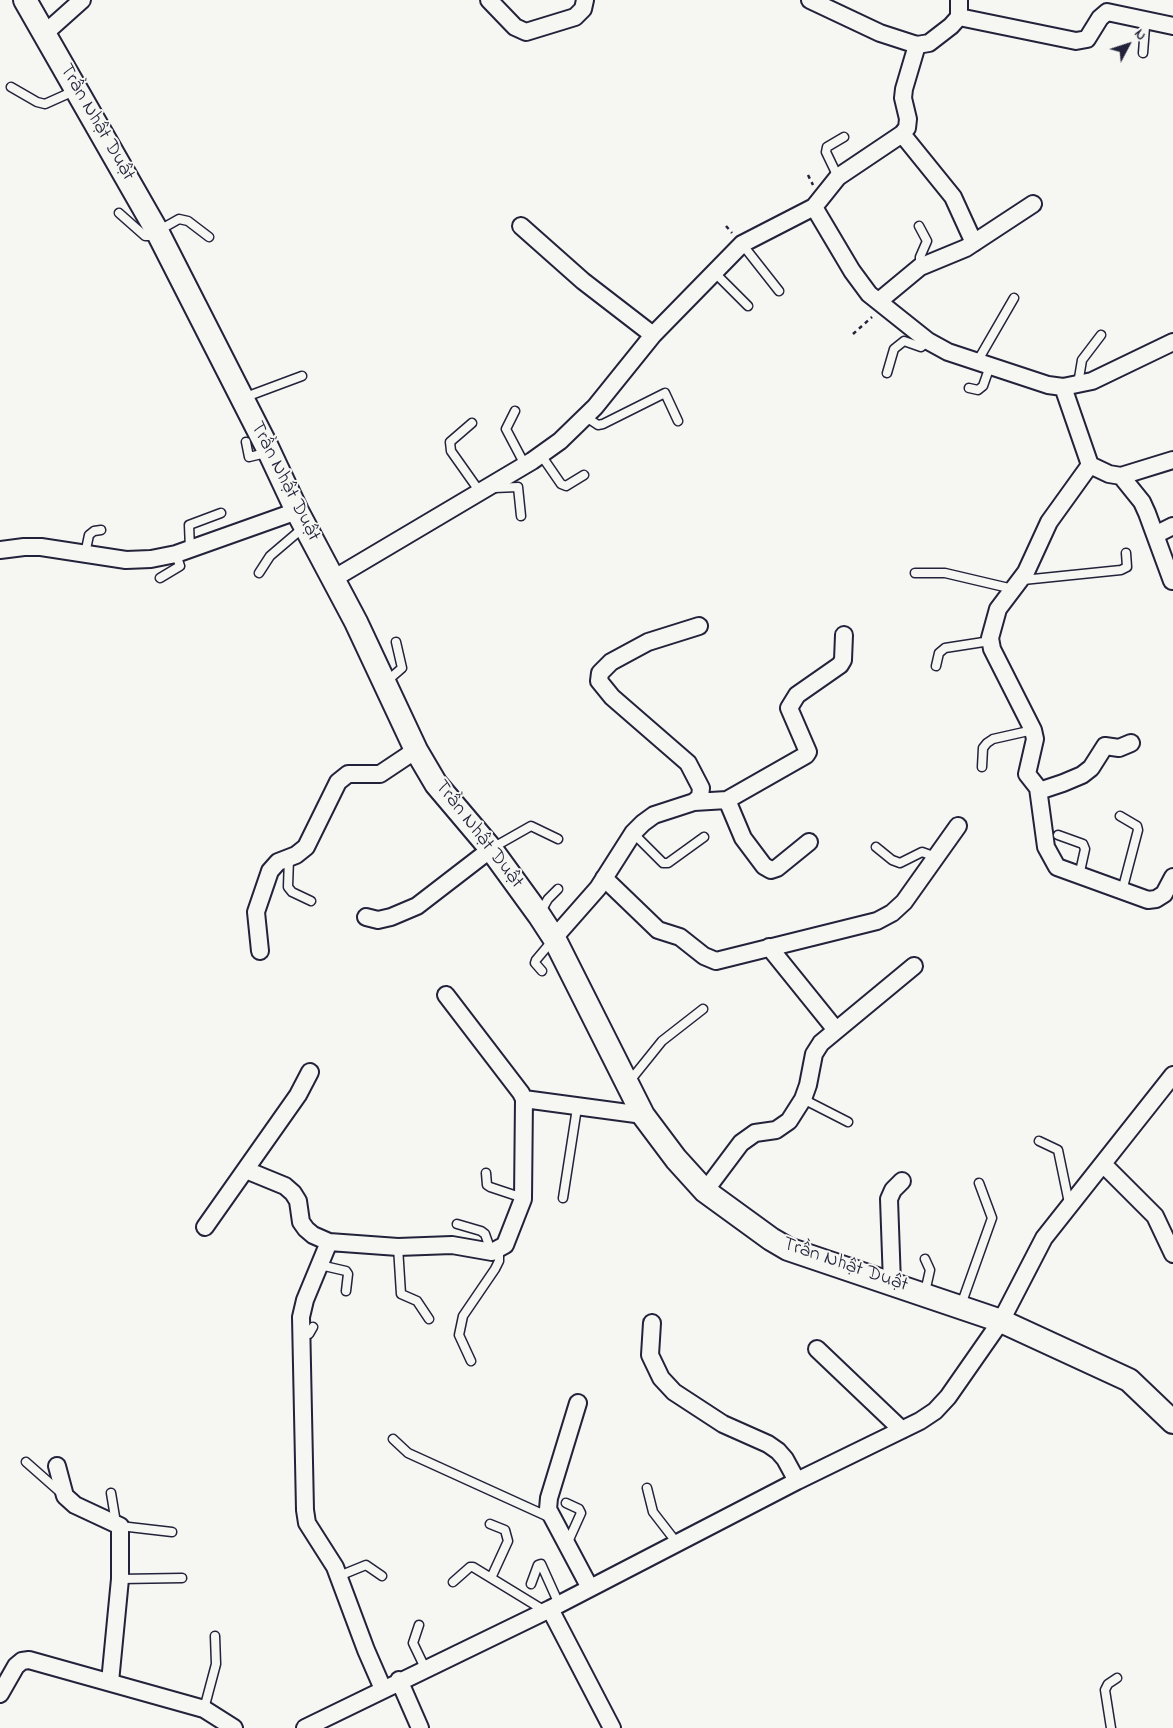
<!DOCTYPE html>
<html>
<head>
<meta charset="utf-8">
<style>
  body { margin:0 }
  #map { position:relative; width:1173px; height:1728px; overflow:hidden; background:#f6f6f2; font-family:"Indie Flower",sans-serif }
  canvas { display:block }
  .north { position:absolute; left:1103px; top:20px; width:50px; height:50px; -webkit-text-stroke:4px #f6f6f2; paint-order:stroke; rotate:50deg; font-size:14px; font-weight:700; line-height:20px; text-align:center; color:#22223b }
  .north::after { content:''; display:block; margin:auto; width:18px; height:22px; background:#22223b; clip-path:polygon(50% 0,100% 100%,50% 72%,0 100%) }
</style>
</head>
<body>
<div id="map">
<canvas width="1173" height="1728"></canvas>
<div class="north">N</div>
</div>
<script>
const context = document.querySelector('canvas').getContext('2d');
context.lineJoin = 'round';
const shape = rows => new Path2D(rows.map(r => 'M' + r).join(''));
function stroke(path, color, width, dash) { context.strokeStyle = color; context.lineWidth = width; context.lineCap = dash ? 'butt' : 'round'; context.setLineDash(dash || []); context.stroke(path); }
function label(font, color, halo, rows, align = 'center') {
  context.font = font + ' "Indie Flower",sans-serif'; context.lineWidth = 4; context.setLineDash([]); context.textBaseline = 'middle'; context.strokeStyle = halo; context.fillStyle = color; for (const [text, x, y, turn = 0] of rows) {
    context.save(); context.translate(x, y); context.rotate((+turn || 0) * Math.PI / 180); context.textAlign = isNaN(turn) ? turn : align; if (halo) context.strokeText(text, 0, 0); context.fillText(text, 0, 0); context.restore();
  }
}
const path = shape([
  [808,175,813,185],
  [726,226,732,233],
  [853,334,872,317]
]);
const service = shape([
  [1141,21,1145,27,1143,53],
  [11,87,37,102,45,104,74,91],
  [838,177,826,152,827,147,844,137],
  [119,213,145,236,149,236,179,219,188,221,209,237],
  [919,226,927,241,920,257,920,267],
  [742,244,779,291],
  [714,272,748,306],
  [977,362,1014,298],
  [887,373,894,349,904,341,921,347,928,341],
  [1078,384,1082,360,1101,335],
  [969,388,978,390,983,386,990,366],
  [243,398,302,376],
  [515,411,506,429,525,465],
  [586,417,598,425,603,424,665,393,678,421],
  [472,423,450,442,451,451,480,492],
  [246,442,249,457,266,453],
  [541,455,561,484,566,486,584,475],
  [494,488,518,487,521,516],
  [190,549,189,525,221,513],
  [85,554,89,535,94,531,101,530],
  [259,573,270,556,304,527],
  [915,573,945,573,1013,589],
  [160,578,180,566,176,554],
  [1023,580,1121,570,1127,567,1126,553],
  [936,666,939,653,945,648,990,641],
  [387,681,402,668,396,642],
  [982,767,983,748,987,743,993,739,1033,730],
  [1120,816,1137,826,1138,830,1122,891],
  [633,833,663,863,668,863,704,837],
  [1058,835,1083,844,1085,849,1079,876],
  [494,847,531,826,558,839],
  [876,847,892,860,900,863,922,852,936,857],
  [289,858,288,887,292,892,311,901],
  [540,913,548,899,558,889],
  [542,971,535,963,536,960,552,941],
  [629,1082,662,1041,703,1009],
  [803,1099,848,1122],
  [1039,1141,1058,1150,1069,1203],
  [486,1173,487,1185,490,1187,523,1198],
  [563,1198,577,1108],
  [457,1224,481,1231,485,1234,491,1251],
  [398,1247,401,1294,417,1301,429,1319],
  [925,1259,930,1270,925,1292],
  [320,1265,346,1271,348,1274,346,1291],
  [961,1305,992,1218,979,1183],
  [300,1334,309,1334,313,1327],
  [471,1361,459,1335,463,1316,495,1269,499,1261,499,1250],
  [393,1439,408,1453,551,1518],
  [26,1462,60,1492],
  [647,1488,653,1512,677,1543],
  [111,1493,116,1523],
  [566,1503,579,1509,581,1513,567,1544],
  [490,1524,505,1530,508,1541,491,1578],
  [120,1526,172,1532],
  [339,1576,366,1565,382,1576],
  [120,1579,182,1578],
  [453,1582,470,1567,473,1567,545,1611],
  [531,1584,538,1565,541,1564,559,1604],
  [419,1625,413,1643,425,1668],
  [204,1709,216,1664,215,1636],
  [1111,1728,1105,1690,1108,1684,1117,1678]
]);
const minor = shape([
  [489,0,515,27,526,32,575,17,583,9,585,0],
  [810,0,880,33,917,45,929,43,951,26,959,17,959,0],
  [959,17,1076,41,1087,39,1100,18,1107,12,1173,26],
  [44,34,82,0],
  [902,134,953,197,974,243],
  [814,207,852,271,869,294,928,341,948,352,1048,385,1063,387,1092,381,1173,342],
  [521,226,583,281,653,335],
  [879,301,920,267,966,248,1033,204],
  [1063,387,1090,465,1109,474,1121,476,1173,460],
  [1090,465,1049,522,1026,572,998,609,990,638,992,649,1033,730,1035,739,1027,774,1038,788,1042,790,1063,783,1082,775,1091,768,1105,746,1119,748,1131,743],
  [1121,476,1142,502,1147,513,1172,581],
  [1155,535,1173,526],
  [0,550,24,547,41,547,126,560,151,559,176,554,297,511],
  [333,579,532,461,560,441,595,407,653,335,742,244,814,207,838,177,902,134,907,128,908,119,903,98,904,89,917,45],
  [1038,788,1046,847,1057,867,1148,900,1156,899,1164,894,1173,877],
  [727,800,743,838,764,866,771,870,777,868,809,842],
  [694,802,700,797,701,788,688,763,612,697,599,681,600,673,611,662,648,642,699,626],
  [604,878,658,930,680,937,704,956,716,961,877,921,892,913,904,902,958,826],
  [366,917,378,920,391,917,417,906,491,849],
  [554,938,598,888,633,833,643,823,654,815,694,802,727,800,806,755,808,752,789,708,797,695,840,665,843,660,844,635],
  [769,947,836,1030],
  [260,951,256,912,270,871,278,862,296,855,306,847,338,782,348,774,380,774,416,750],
  [524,1099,643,1115],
  [1103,1164,1155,1216,1173,1254],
  [246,1170,285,1186,293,1193,298,1201,301,1222,306,1229,313,1235,329,1242,398,1247,452,1245,492,1252,505,1245,523,1199,524,1099,521,1093,446,995],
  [705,1191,741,1143,755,1133,776,1130,789,1121,803,1099,808,1085,814,1054,821,1043,914,966],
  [205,1227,298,1095,310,1072],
  [329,1242,305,1300,301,1317,305,1510,307,1523,335,1567,366,1650,383,1689],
  [892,1283,889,1199,893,1190,902,1181],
  [652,1323,650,1355,661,1378,674,1392,723,1424,768,1444,778,1451,785,1459,797,1481],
  [817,1349,902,1430],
  [578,1403,549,1498,548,1509,590,1588],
  [57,1466,65,1496,75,1505,120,1526,120,1579,110,1682],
  [550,1609,612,1728],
  [399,1680,420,1728],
  [0,1694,16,1666,22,1661,29,1660,204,1709,234,1728],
  [305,1728,550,1609,797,1481,920,1421,935,1411,948,1397,1001,1321,1044,1238,1173,1075]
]);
const secondary = shape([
  [25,0,157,231,267,447,297,511,356,622,416,750,436,784,491,849,539,915,554,938,643,1115,676,1159,705,1191,771,1239,788,1249,1001,1321,1129,1380,1173,1422]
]);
const streetNames = [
  ["Trần Nhật Duật",96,123,60],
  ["Trần Nhật Duật",284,482,63],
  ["Trần Nhật Duật",478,835,52],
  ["Trần Nhật Duật",845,1266,19]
];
stroke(service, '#22223b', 11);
stroke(minor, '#22223b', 20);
stroke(secondary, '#22223b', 26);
stroke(path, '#22223b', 2.5, [4, 4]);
stroke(service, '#f6f6f2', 8);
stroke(minor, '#f6f6f2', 16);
stroke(secondary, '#f6f6f2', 22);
label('20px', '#22223b', '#f6f6f2', streetNames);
</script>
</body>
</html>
